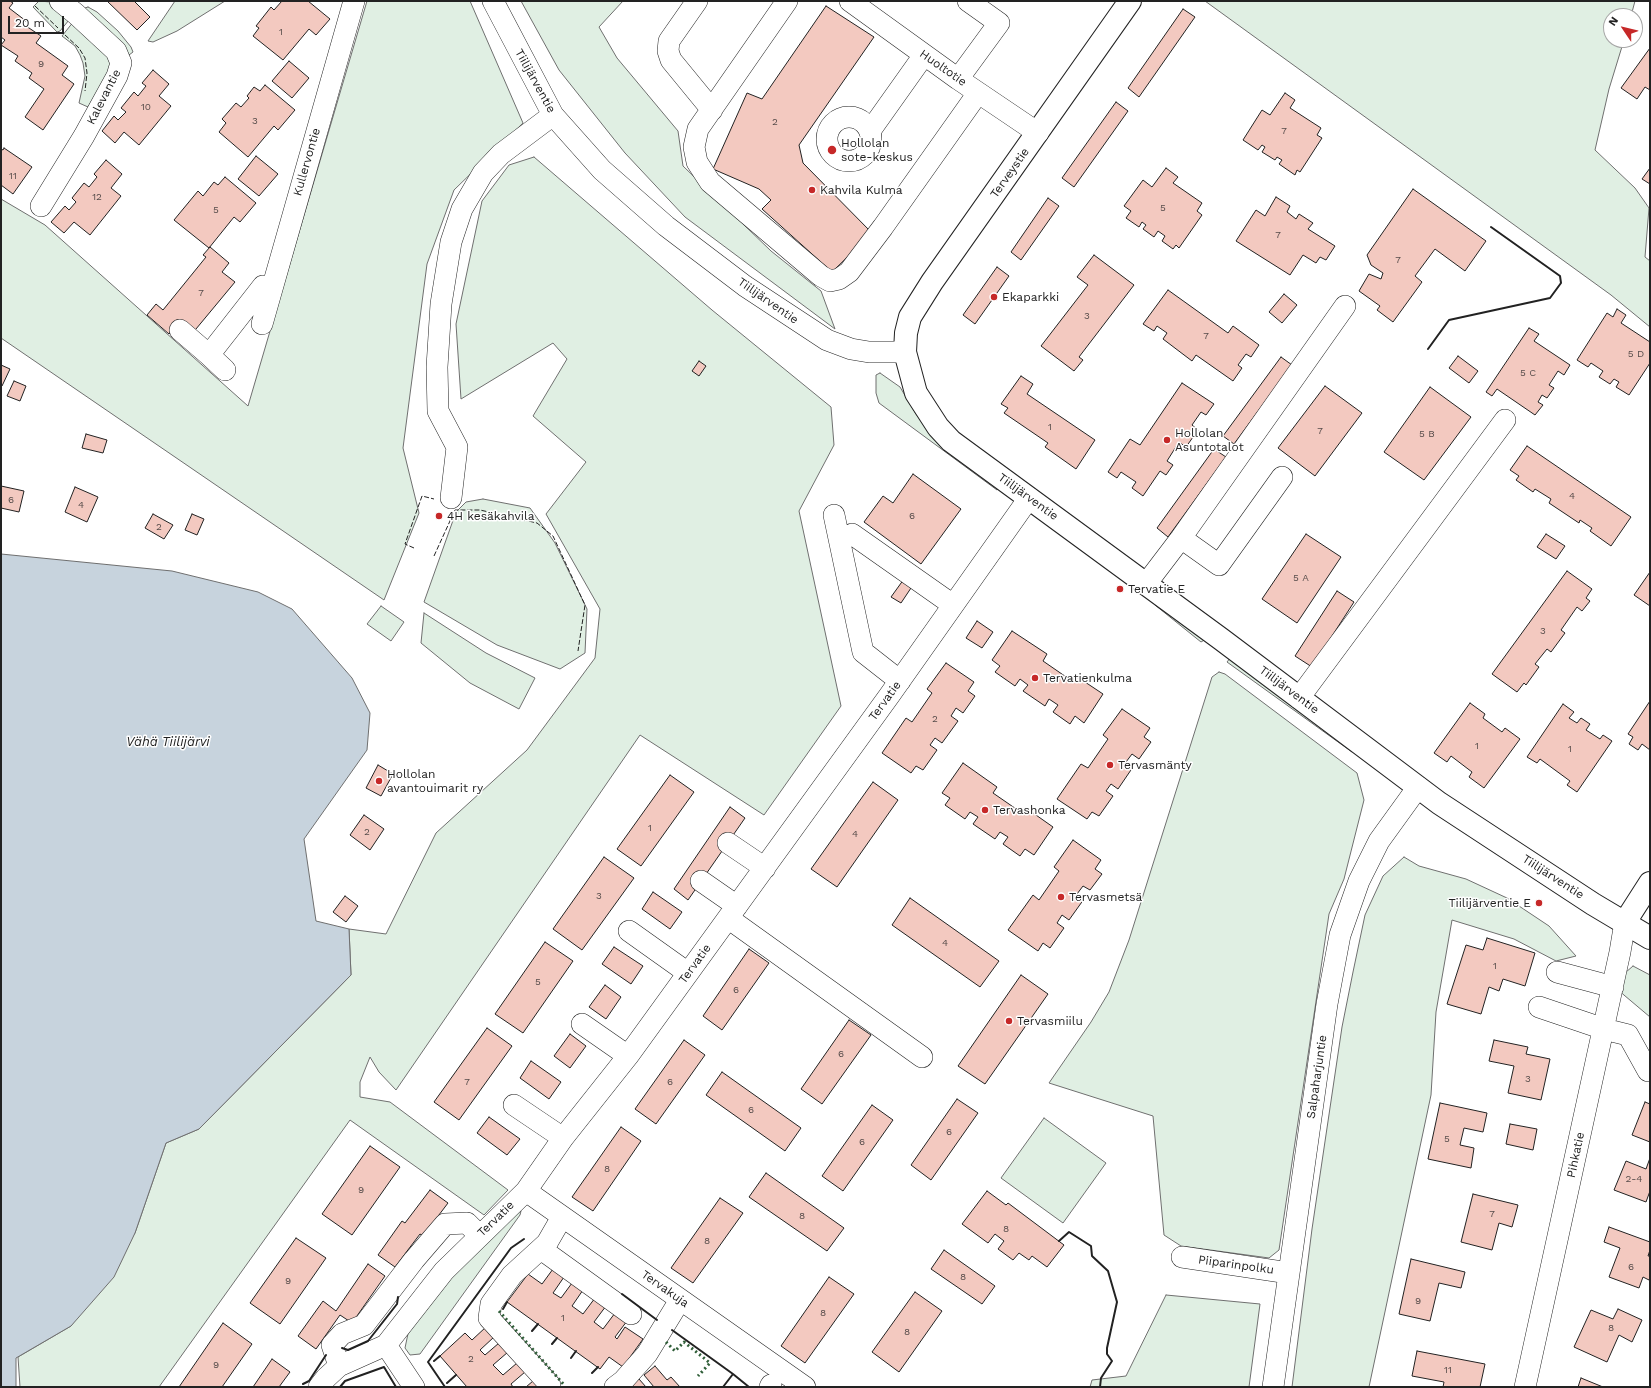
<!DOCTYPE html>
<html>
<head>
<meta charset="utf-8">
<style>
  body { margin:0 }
  #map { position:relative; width:1651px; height:1388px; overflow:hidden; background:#fff; font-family:"Work Sans",sans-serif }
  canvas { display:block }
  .frame { position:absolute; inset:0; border:2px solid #222; pointer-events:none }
  .north { position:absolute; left:1603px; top:8px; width:40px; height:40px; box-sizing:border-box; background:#fff; border:1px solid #a7a7a7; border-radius:50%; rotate:305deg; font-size:11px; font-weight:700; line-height:16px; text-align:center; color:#222 }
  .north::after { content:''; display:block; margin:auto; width:14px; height:18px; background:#c62828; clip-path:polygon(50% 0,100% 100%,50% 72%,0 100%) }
  .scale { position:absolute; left:8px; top:16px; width:56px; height:18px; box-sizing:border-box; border:2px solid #222; border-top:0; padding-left:5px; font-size:12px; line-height:14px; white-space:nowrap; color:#222; -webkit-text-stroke:3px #fff; paint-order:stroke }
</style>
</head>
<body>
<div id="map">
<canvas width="1651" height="1388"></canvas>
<div class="frame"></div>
<div class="north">N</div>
<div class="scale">20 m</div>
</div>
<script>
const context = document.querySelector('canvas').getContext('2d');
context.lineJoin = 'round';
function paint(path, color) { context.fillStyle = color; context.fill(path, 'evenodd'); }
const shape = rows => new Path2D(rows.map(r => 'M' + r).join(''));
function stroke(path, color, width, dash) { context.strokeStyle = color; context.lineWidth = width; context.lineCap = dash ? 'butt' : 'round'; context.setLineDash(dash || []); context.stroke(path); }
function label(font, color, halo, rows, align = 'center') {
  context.font = font + ' "Work Sans",sans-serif'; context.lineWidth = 3; context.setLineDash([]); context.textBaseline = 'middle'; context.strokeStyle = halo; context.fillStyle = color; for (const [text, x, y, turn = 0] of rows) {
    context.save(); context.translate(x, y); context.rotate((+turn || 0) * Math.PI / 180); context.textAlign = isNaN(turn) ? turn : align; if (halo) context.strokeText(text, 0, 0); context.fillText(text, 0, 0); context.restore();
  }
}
const green = shape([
  [39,1,51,2,69,20,60,31,57,32,33,7,39,1],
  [175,1,225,1,177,31,153,42,148,41,175,1],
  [367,1,470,1,523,123,454,190,427,264,403,448,419,513,384,600,1,338,1,199,45,225,248,406,367,1],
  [521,1,623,1,599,27,617,58,678,131,683,166,771,251,821,291,835,329,685,217,625,153,559,70,521,1],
  [1205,1,1635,1,1631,16,1611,16,1611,40,1624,40,1609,89,1595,150,1635,188,1649,208,1645,257,1650,261,1650,327,1611,295,1205,1],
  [88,7,97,12,118,31,131,47,133,52,129,55,85,8,88,7],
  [74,21,108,51,112,67,88,107,79,103,85,76,83,63,80,55,75,46,62,36,74,21],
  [534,157,712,310,831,407,834,445,799,511,841,706,764,815,640,735,396,1090,379,1072,370,1057,360,1082,360,1097,390,1102,508,1190,484,1215,350,1120,159,1387,20,1387,18,1357,71,1326,135,1233,166,1143,199,1129,351,975,349,929,386,934,436,833,527,750,595,658,600,609,546,514,586,462,533,416,567,359,553,343,461,399,456,324,482,201,509,165,534,157],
  [880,373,900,387,916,414,928,430,1000,487,997,490,879,403,876,393,876,375,880,373],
  [483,499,530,508,555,543,587,609,585,653,560,669,497,645,424,602,456,512,466,502,483,499],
  [1158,603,1206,639,1201,642,1155,605,1158,603],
  [381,606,404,622,391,641,367,624,381,606],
  [424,613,486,653,535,678,519,709,470,683,421,643,424,613],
  [1231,657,1355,750,1352,752,1227,662,1231,657],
  [1219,672,1225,674,1357,773,1364,800,1344,879,1329,914,1279,1250,1269,1258,1181,1246,1164,1235,1153,1116,1049,1083,1091,1022,1109,992,1129,940,1212,677,1219,672],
  [1404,857,1419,866,1466,879,1507,898,1549,926,1576,956,1556,961,1514,939,1452,920,1436,1012,1431,1095,1369,1387,1292,1387,1312,1229,1342,1027,1353,972,1365,915,1383,876,1404,857],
  [1633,966,1650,975,1650,1017,1618,990,1625,973,1633,966],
  [1044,1118,1106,1163,1063,1223,1001,1178,1044,1118],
  [517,1209,521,1211,520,1215,420,1354,410,1355,405,1348,410,1324,418,1308,517,1209],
  [1166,1295,1260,1304,1249,1387,1090,1387,1092,1380,1126,1376,1166,1295]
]);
const water = shape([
  [1,554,172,571,258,592,292,609,352,678,370,713,367,750,304,839,316,921,349,929,351,975,199,1129,166,1143,135,1233,114,1277,71,1326,16,1358,16,1387,1,1387,1,554]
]);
const building = shape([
  [1,1,10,1,13,3,9,8,26,21,23,24,41,36,36,43,68,66,62,75,74,84,43,130,25,117,44,89,29,78,32,73,15,61,18,56,1,45,5,40,1,37,1,1],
  [107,1,134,1,150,17,137,30,107,1],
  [282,1,308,1,330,19,316,35,309,29,283,60,253,36,259,28,256,26,271,7,274,10,282,1],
  [826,6,874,37,799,145,803,163,872,233,832,272,762,209,771,200,759,189,713,169,747,93,762,99,826,6],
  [1183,9,1195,17,1139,97,1128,88,1183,9],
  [1650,48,1650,90,1645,87,1637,99,1621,88,1650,48],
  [289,61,309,78,292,98,272,81,289,61],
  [153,70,169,84,159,96,171,106,139,145,124,132,115,143,102,131,114,116,118,120,126,112,121,108,134,92,138,96,146,86,142,83,153,70],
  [265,85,295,110,278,130,274,126,248,157,219,132,226,123,222,119,236,103,241,107,249,98,247,96,254,87,260,91,265,85],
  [1285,93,1295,100,1290,108,1321,128,1317,135,1322,138,1300,172,1297,170,1295,175,1279,164,1282,160,1277,157,1275,160,1262,152,1265,147,1262,145,1258,150,1243,140,1262,110,1270,115,1285,93],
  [1116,102,1128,111,1074,187,1062,178,1116,102],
  [4,148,32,167,13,194,1,185,1,149,3,150,4,148],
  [256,156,278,174,259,196,238,179,256,156],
  [106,160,122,174,111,188,121,196,90,235,74,222,64,233,51,222,65,206,69,210,76,202,72,198,84,183,89,187,97,177,94,174,106,160],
  [1166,168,1178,177,1173,183,1202,203,1197,211,1202,215,1179,248,1176,245,1173,249,1162,241,1165,236,1158,231,1154,237,1143,229,1146,225,1142,222,1139,227,1126,218,1131,211,1124,206,1143,180,1152,187,1166,168],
  [1650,168,1650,184,1642,179,1650,168],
  [225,177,256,203,240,222,234,217,209,248,174,220,198,191,203,196,214,182,218,185,225,177],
  [1413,189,1486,241,1465,271,1435,249,1415,276,1422,282,1393,322,1377,310,1380,306,1359,291,1369,274,1381,279,1383,273,1371,265,1367,255,1413,189],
  [1276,197,1290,206,1287,212,1296,219,1299,214,1313,223,1308,229,1335,246,1326,260,1320,257,1316,263,1303,255,1290,275,1236,241,1256,210,1265,216,1276,197],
  [1048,198,1059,206,1021,260,1011,252,1048,198],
  [210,247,229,263,222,272,235,282,191,335,177,324,169,334,147,315,156,304,163,310,206,257,203,255,210,247],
  [1094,255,1134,285,1079,357,1083,360,1074,371,1041,346,1088,285,1077,277,1094,255],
  [997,267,1009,276,975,324,963,315,997,267],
  [1168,290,1228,333,1233,326,1259,345,1251,357,1246,354,1238,365,1242,368,1233,381,1196,355,1192,361,1163,339,1167,333,1157,326,1154,331,1143,324,1168,290],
  [1284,294,1297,305,1282,323,1269,312,1284,294],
  [1617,309,1626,315,1621,323,1650,342,1650,363,1629,395,1616,387,1619,382,1614,379,1610,384,1599,377,1603,371,1591,363,1588,367,1577,360,1607,313,1613,317,1617,309],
  [1529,328,1539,334,1534,341,1570,365,1564,375,1558,371,1549,385,1554,388,1547,398,1542,395,1538,402,1543,405,1535,415,1497,389,1492,396,1486,392,1529,328],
  [1458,356,1478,371,1469,383,1449,368,1458,356],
  [1281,357,1292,365,1234,444,1223,436,1281,357],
  [699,361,706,366,699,376,692,371,699,361],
  [1,365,10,369,2,386,1,386,1,365],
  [1021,376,1033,384,1027,394,1095,440,1076,469,1045,447,1048,443,1004,413,1008,408,1001,404,1021,376],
  [14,381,26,386,20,401,7,396,14,381],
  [1182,383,1214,404,1206,415,1201,412,1192,425,1198,430,1186,447,1179,442,1167,461,1173,465,1166,475,1160,471,1143,496,1132,488,1136,482,1121,472,1117,478,1108,472,1130,439,1140,445,1182,383],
  [1325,386,1362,413,1315,476,1278,448,1325,386],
  [1430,387,1471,417,1424,480,1384,452,1430,387],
  [86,434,107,440,103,453,82,448,86,434],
  [1527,446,1631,517,1611,546,1590,531,1592,528,1580,520,1579,523,1549,503,1551,499,1535,489,1533,492,1516,480,1519,476,1510,470,1527,446],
  [1214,449,1226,457,1168,537,1157,528,1214,449],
  [913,474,961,509,921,564,864,522,883,496,893,503,913,474],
  [1,486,24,491,19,512,1,508,1,486],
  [75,487,98,497,87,522,65,512,75,487],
  [153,514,173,525,164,539,145,528,153,514],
  [192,514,204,519,197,535,185,530,192,514],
  [1306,534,1341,557,1297,623,1262,599,1306,534],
  [1546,534,1565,546,1556,559,1537,547,1546,534],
  [1567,571,1592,589,1586,598,1590,601,1582,611,1577,607,1561,630,1565,633,1551,652,1547,649,1535,664,1539,667,1526,685,1524,683,1517,692,1492,674,1567,571],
  [1650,572,1650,606,1634,595,1650,572],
  [904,579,913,585,901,603,891,597,904,579],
  [1337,591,1354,602,1312,667,1295,656,1337,591],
  [977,621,993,632,982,648,966,638,977,621],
  [1012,631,1047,654,1043,661,1072,681,1076,676,1103,694,1084,723,1075,716,1070,724,1053,712,1058,705,1049,699,1045,706,1023,691,1028,685,1020,679,1015,686,995,672,1000,666,992,660,1012,631],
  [946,663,974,682,968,691,975,696,963,713,956,708,951,716,958,721,942,743,935,738,930,745,937,750,923,770,916,766,911,773,882,753,906,718,912,722,932,693,927,689,946,663],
  [1650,701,1650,750,1642,744,1638,750,1629,744,1633,737,1628,734,1650,701],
  [1470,703,1485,714,1483,718,1502,732,1505,728,1520,739,1484,788,1469,777,1472,772,1451,756,1447,762,1434,753,1470,703],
  [1563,704,1574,712,1569,718,1577,723,1581,718,1590,724,1586,730,1600,739,1603,735,1612,741,1577,792,1567,785,1570,781,1540,759,1537,763,1527,757,1563,704],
  [1122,709,1150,728,1144,737,1151,742,1139,759,1132,754,1126,762,1133,767,1118,789,1111,784,1106,791,1113,796,1099,816,1092,812,1087,819,1057,799,1081,764,1088,768,1108,739,1103,735,1122,709],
  [963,763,997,787,993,793,1022,813,1026,808,1053,827,1034,855,1025,849,1020,856,1003,844,1008,837,1000,832,995,839,973,824,978,817,970,812,965,819,945,805,950,798,942,793,963,763],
  [378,765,393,774,381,796,366,788,378,765],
  [670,775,694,792,641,866,617,849,670,775],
  [873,782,898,800,837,887,811,869,873,782],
  [730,807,745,818,688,900,674,889,730,807],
  [364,815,384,829,370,850,350,835,364,815],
  [1073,840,1101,860,1095,869,1102,874,1090,890,1083,886,1077,894,1084,899,1069,920,1062,915,1057,923,1064,928,1050,948,1043,943,1038,951,1008,930,1033,895,1039,900,1059,871,1054,867,1073,840],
  [604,857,634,878,582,950,553,929,604,857],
  [653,892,682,912,670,929,642,909,653,892],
  [345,896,358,906,346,922,333,912,345,896],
  [910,898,999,961,980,987,892,925,910,898],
  [1487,938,1535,953,1525,986,1503,979,1499,991,1489,987,1481,1014,1447,1004,1466,945,1483,950,1487,938],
  [545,942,573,961,523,1033,495,1014,545,942],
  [614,947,643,966,631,984,602,964,614,947],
  [749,949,769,963,722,1030,703,1016,749,949],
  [1021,975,1048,994,985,1084,958,1066,1021,975],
  [605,985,621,997,606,1019,589,1007,605,985],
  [849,1020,871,1035,822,1104,801,1089,849,1020],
  [487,1028,512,1046,459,1120,434,1102,487,1028],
  [570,1034,586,1046,570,1068,554,1056,570,1034],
  [684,1040,705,1055,656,1124,635,1109,684,1040],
  [1494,1040,1528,1047,1526,1054,1550,1059,1541,1100,1508,1093,1514,1066,1489,1061,1494,1040],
  [531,1061,561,1082,549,1099,520,1078,531,1061],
  [722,1072,801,1128,785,1151,706,1095,722,1072],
  [957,1099,978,1113,931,1180,911,1165,957,1099],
  [1645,1102,1650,1104,1650,1142,1632,1135,1645,1102],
  [1440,1103,1487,1113,1483,1132,1464,1128,1460,1145,1474,1148,1471,1168,1428,1159,1440,1103],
  [872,1105,893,1120,843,1191,822,1176,872,1105],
  [489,1117,520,1139,507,1155,477,1133,489,1117],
  [1510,1124,1537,1129,1533,1150,1506,1144,1510,1124],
  [621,1127,641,1141,593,1211,572,1197,621,1127],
  [370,1146,400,1167,352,1235,322,1214,370,1146],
  [1650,1158,1650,1191,1646,1202,1614,1190,1626,1161,1646,1169,1650,1158],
  [766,1173,844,1228,827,1251,749,1197,766,1173],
  [430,1190,448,1203,423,1236,420,1234,395,1267,378,1255,402,1221,405,1223,430,1190],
  [987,1191,1006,1205,1008,1203,1064,1245,1047,1267,1032,1256,1029,1260,1019,1253,1013,1260,998,1249,1004,1241,995,1234,988,1243,962,1224,987,1191],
  [1473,1194,1518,1205,1512,1227,1499,1223,1492,1250,1461,1242,1473,1194],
  [720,1198,743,1213,693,1283,671,1268,720,1198],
  [1609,1227,1650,1242,1650,1250,1648,1256,1650,1256,1650,1277,1649,1280,1643,1277,1639,1288,1609,1277,1620,1248,1604,1242,1609,1227],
  [296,1238,326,1258,280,1324,250,1303,296,1238],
  [944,1250,995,1286,982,1304,931,1269,944,1250],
  [1411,1259,1465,1272,1461,1288,1439,1283,1430,1321,1399,1314,1411,1259],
  [368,1264,385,1276,352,1323,340,1315,316,1349,298,1336,323,1301,336,1311,368,1264],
  [553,1269,564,1277,553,1293,561,1298,572,1283,583,1290,572,1306,583,1314,595,1298,606,1306,594,1322,603,1329,615,1313,627,1321,615,1337,617,1339,625,1327,643,1339,623,1367,609,1357,600,1369,507,1302,528,1274,542,1284,553,1269],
  [829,1277,854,1294,805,1363,781,1346,829,1277],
  [915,1292,942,1311,899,1372,872,1352,915,1292],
  [1618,1309,1642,1320,1632,1342,1619,1335,1607,1362,1574,1347,1591,1310,1613,1319,1618,1309],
  [223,1323,252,1344,222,1387,179,1387,223,1323],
  [486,1327,494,1337,480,1350,485,1355,499,1343,508,1352,493,1365,503,1375,517,1363,525,1372,511,1384,513,1387,467,1387,440,1356,465,1333,472,1340,486,1327],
  [1417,1351,1485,1364,1480,1387,1443,1387,1444,1382,1412,1376,1417,1351],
  [272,1359,290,1372,279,1387,253,1387,272,1359],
  [655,1366,667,1380,671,1377,680,1387,654,1387,644,1375,655,1366],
  [1581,1378,1603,1387,1578,1387,1581,1378],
  [639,1379,646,1387,630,1387,639,1379],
  [533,1381,539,1387,526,1387,533,1381]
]);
const minor = shape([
  [493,1,553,115,602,170,666,226,745,286,827,340,851,349,869,352,905,352],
  [697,1,669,41,668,51,671,60,712,110],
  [787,1,698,129,694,147,697,162,710,182,821,276,830,281,839,279,849,272,883,227,978,93],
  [850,1,958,79,1038,133],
  [958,79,999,23,968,1],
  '827 139a22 22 0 1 1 44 0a22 22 0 1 1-44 0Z',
  [870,131,924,55],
  [41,206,84,136,117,76,121,63,116,51,76,14,60,1],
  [262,324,354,1],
  [180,330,209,355,263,286],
  [209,355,225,370],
  [451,498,457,447,438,411,437,367,441,304,451,242,462,209,483,173,501,154,553,115],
  [834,515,863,652,900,681],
  [852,534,953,605],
  [1181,538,1219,565,1282,477],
  [1146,584,1181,538,1345,306],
  [1299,698,1505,420],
  [728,843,765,868],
  [701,881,737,906],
  [728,918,922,1057],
  [629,931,688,973],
  [1557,972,1613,987],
  [1539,1007,1604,1029,1628,1035,1648,1071],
  [582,1024,628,1056],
  [514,1105,563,1138],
  [526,1191,805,1387],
  [541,1249,631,1314],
  [1182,1257,1289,1273],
  [386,1345,414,1387],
  [339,1366,332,1345,342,1334,364,1325,414,1260,445,1224,467,1223,479,1235],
  [550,1385,489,1318,491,1304,512,1275,547,1243,562,1217],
  [319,1387,326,1378,339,1366,386,1345,444,1271,526,1191,563,1138,628,1056,728,918,889,696,1029,498],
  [615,1387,623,1381,647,1354,680,1300],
  [770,1387,771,1385],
  [1273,1387,1327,1004,1340,935,1359,881,1379,841,1418,787],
  [1525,1387,1620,952,1625,922]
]);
const major = shape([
  [1130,1,932,282,910,317,906,333,905,352,916,393,938,427,951,441,1221,639,1439,803,1593,904,1650,938],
  [1625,922,1650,883]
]);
const hedge = shape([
  [499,1311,565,1386],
  [666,1342,675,1351,684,1342,710,1363,698,1376]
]);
const fence = shape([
  [35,6,58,28],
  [65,35,79,48,85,58,87,73,85,91],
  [414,548,405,544,422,496,434,499],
  [434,556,455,510,480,510,537,523,553,536,585,605,578,651]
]);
const wall = shape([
  [1428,349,1449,320,1550,298,1561,283,1560,276,1491,227],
  [1059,1241,1069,1232,1091,1246,1092,1256,1108,1271,1117,1302,1107,1348,1107,1354,1112,1361,1101,1378,1100,1387],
  [622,1294,657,1320],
  [503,1309,507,1302],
  [672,1330,733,1374,723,1387],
  [532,1331,538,1324],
  [552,1344,557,1338],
  [342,1348,348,1350,368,1341,397,1304,398,1297],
  [571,1358,576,1351],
  [434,1361,440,1356],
  [592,1373,598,1367],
  [733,1374,749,1387],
  [447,1383,456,1375],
  [303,1384,309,1381,326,1355],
  [340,1387,345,1381,384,1367,396,1387],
  [445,1387,428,1362,511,1248,524,1239]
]);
const markers = [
  [832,150,5,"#c62828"],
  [812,190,4,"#c62828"],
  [994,297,4,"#c62828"],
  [1167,440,4,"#c62828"],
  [439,516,4,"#c62828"],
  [1120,589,4,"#c62828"],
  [1035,678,4,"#c62828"],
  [1110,765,4,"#c62828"],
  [379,781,4,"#c62828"],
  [985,810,4,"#c62828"],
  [1061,897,4,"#c62828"],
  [1539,903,4,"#c62828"],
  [1009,1021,4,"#c62828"]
];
const numberNames = [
  ["1",281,32],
  ["9",41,64],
  ["10",146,107],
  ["3",255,121],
  ["2",775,122],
  ["7",1284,131],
  ["11",13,176],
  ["12",97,197],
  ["5",1163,208],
  ["5",216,210],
  ["7",1278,235],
  ["7",1398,260],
  ["7",201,293],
  ["3",1087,316],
  ["7",1206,336],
  ["5 D",1636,354],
  ["5 C",1528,373],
  ["1",1050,427],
  ["7",1320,431],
  ["5 B",1427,434],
  ["4",1572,496],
  ["6",11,500],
  ["4",81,505],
  ["6",912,516],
  ["2",159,527],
  ["5 A",1301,578],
  ["3",1543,631],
  ["2",935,719],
  ["1",1477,746],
  ["1",1570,749],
  ["1",650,828],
  ["2",367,832],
  ["4",855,834],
  ["3",599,896],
  ["4",945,943],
  ["1",1495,966],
  ["5",538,982],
  ["6",736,990],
  ["6",841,1054],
  ["3",1528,1079],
  ["7",467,1082],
  ["6",670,1082],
  ["6",751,1110],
  ["6",949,1132],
  ["5",1447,1139],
  ["6",862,1142],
  ["8",607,1169],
  ["2-4",1634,1179],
  ["9",361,1190],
  ["7",1492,1214],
  ["8",802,1216],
  ["8",1006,1229],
  ["8",707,1241],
  ["6",1631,1267],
  ["8",963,1277],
  ["9",288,1281],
  ["9",1418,1301],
  ["8",823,1313],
  ["1",563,1318],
  ["8",1611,1328],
  ["8",907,1332],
  ["2",471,1359],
  ["9",216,1365],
  ["11",1448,1370]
];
const streetNames = [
  ["Huoltotie",943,68,35],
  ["Tiilijärventie",535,81,61],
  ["Kalevantie",104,97,-63],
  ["Kullervontie",307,162,-74],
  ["Terveystie",1010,173,-55],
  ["Tiilijärventie",768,301,35],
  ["Tiilijärventie",1028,497,36],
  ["Tiilijärventie",1289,690,37],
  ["Tervatie",885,701,-54],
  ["Tiilijärventie",1553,877,33],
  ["Tervatie",695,964,-54],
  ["Salpaharjuntie",1317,1077,-82],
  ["Pihkatie",1576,1155,-78],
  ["Tervatie",496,1219,-44],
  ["Piiparinpolku",1236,1265,8],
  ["Tervakuja",665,1289,35]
];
const poiNames = [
  ["Hollolan",841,143],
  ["sote-keskus",841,157],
  ["Kahvila Kulma",820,190],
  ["Ekaparkki",1002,297],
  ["Hollolan",1175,433],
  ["Asuntotalot",1175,447],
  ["4H kesäkahvila",447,516],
  ["Tervatie E",1128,589],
  ["Tervatienkulma",1043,678],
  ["Tervasmänty",1118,765],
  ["Hollolan",387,774],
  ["avantouimarit ry",387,788],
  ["Tervashonka",993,810],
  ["Tervasmetsä",1069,897],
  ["Tiilijärventie E",1531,903,"right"],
  ["Tervasmiilu",1017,1021]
];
const waterNames = [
  ["Vähä Tiilijärvi",168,742]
];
paint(green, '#e0efe3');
stroke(green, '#6f6f6f', 1);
paint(water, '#c7d3dd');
stroke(water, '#6f6f6f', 1);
paint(building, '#f3c9c0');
stroke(building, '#222', 1);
stroke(minor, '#222', 22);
stroke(major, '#222', 24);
stroke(minor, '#fff', 21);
stroke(major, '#fff', 22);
stroke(hedge, '#2f5e38', 3, [2, 3]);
stroke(fence, '#222', 1, [5, 2]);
stroke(wall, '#222', 2);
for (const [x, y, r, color] of markers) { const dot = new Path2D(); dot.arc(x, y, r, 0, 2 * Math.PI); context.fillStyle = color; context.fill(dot); stroke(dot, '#fff', 1.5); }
label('10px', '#564c4a', null, numberNames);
label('12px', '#222', '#fff', streetNames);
label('12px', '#222', '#fff', poiNames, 'left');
label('italic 13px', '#222', '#fff', waterNames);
</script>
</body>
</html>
